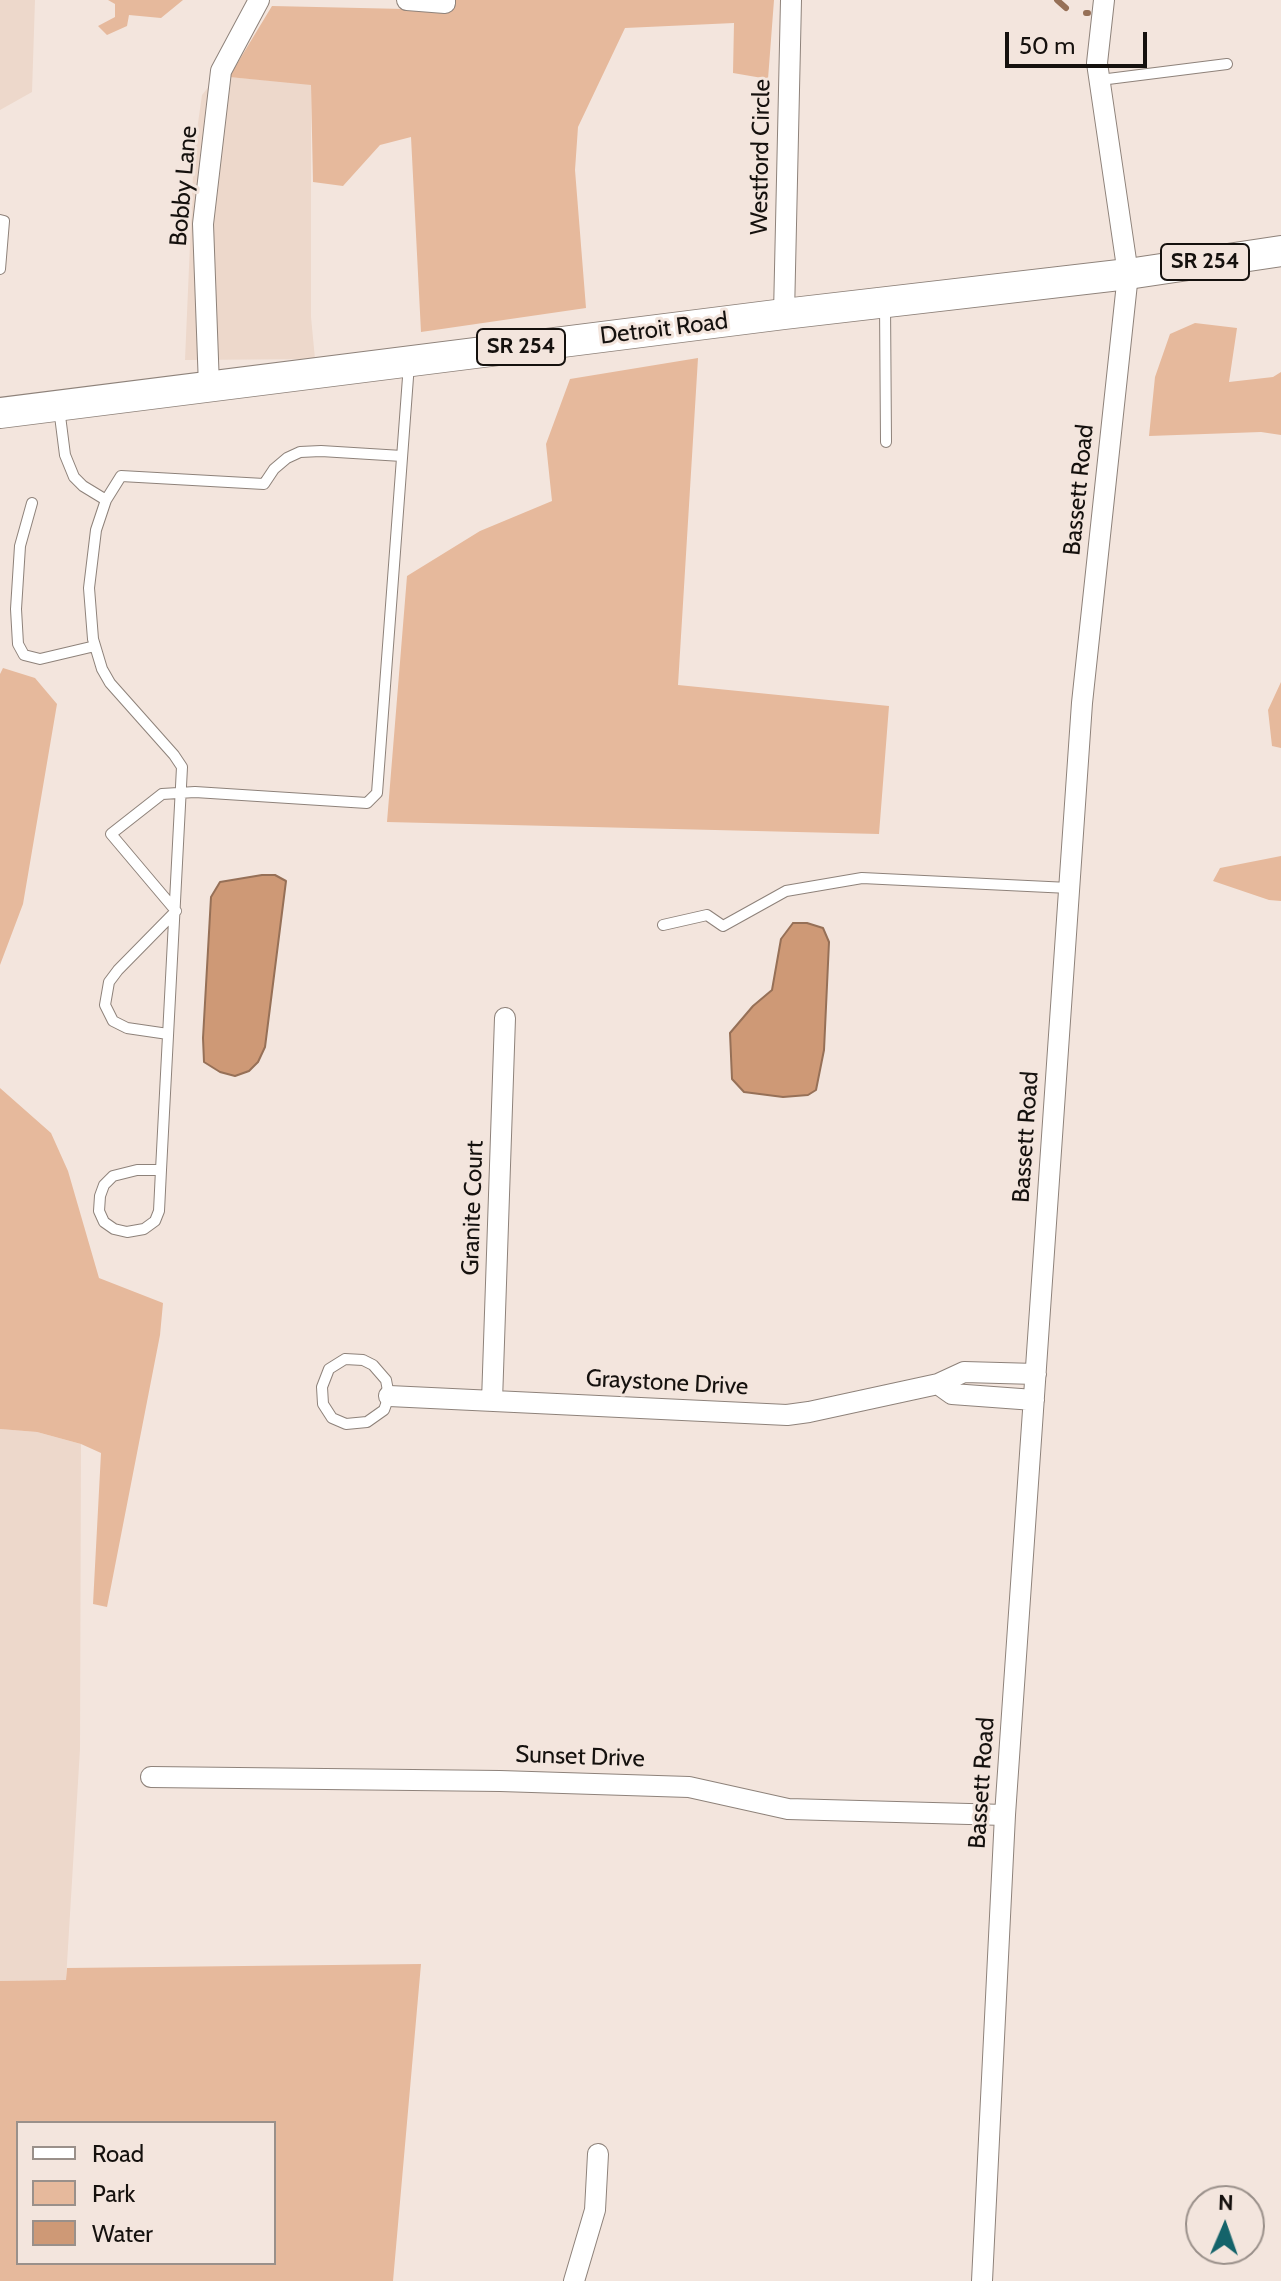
<!DOCTYPE html>
<html>
<head>
<meta charset="utf-8">
<style>
  body { margin:0 }
  #map { position:relative; width:1281px; height:2281px; overflow:hidden; background:#f3e5dd; font-family:Cabin,sans-serif }
  canvas { display:block }
  .legend { position:absolute; left:16px; top:2121px; width:260px; height:144px; box-sizing:border-box; background:#f3e5dd; border:2px solid #9a908a; margin:0; padding:10px 14px; list-style:none; font-size:24px; color:#15110e }
  .legend li { display:flex; align-items:center; gap:16px; height:40px }
  .legend b { width:40px; border:2px solid #9a908a }
  .north { position:absolute; left:1185px; top:2185px; width:80px; height:80px; box-sizing:border-box; background:#f3e5dd; border:2px solid #9a908a; border-radius:50%; rotate:2deg; font-size:22px; font-weight:700; line-height:32px; text-align:center; color:#15110e }
  .north::after { content:''; display:block; margin:auto; width:28px; height:36px; background:#14636a; clip-path:polygon(50% 0,100% 100%,50% 72%,0 100%) }
  .scale { position:absolute; left:1005px; top:32px; width:142px; height:36px; box-sizing:border-box; border:4px solid #15110e; border-top:0; padding-left:10px; font-size:24px; line-height:28px; white-space:nowrap; color:#15110e; -webkit-text-stroke:6px #f3e5dd; paint-order:stroke }
</style>
</head>
<body>
<div id="map">
<canvas width="1281" height="2281"></canvas>
<ul class="legend">
<li><b style="height:10px;background:#fff"></b>Road</li>
<li><b style="height:22px;background:#e6b99c"></b>Park</li>
<li><b style="height:22px;background:#ce9976"></b>Water</li>
</ul>
<div class="north">N</div>
<div class="scale">50 m</div>
</div>
<script>
const context = document.querySelector('canvas').getContext('2d');
context.lineJoin = 'round';
function paint(path, color) { context.fillStyle = color; context.fill(path, 'evenodd'); }
const shape = rows => new Path2D(rows.map(r => 'M' + r).join(''));
function stroke(path, color, width, dash) { context.strokeStyle = color; context.lineWidth = width; context.lineCap = dash ? 'butt' : 'round'; context.setLineDash(dash || []); context.stroke(path); }
function label(font, color, halo, rows, align = 'center') {
  context.font = font + ' Cabin,sans-serif'; context.lineWidth = 6; context.setLineDash([]); context.textBaseline = 'middle'; context.strokeStyle = halo; context.fillStyle = color; for (const [text, x, y, turn = 0] of rows) {
    context.save(); context.translate(x, y); context.rotate((+turn || 0) * Math.PI / 180); context.textAlign = isNaN(turn) ? turn : align; if (halo) context.strokeText(text, 0, 0); context.fillText(text, 0, 0); context.restore();
  }
}
const built = shape([
  [0,0,35,0,32,92,0,110],
  [229,77,311,84,311,317,315,359,185,360,194,151,202,95,214,80],
  [0,1429,37,1432,81,1444,80,1749,66,1980,0,1981]
]);
const green = shape([
  [108,0,183,0,161,18,129,15,127,26,107,35,98,26,115,17,115,4],
  [452,0,774,0,768,79,733,73,734,23,625,28,578,127,575,170,586,308,421,332,411,137,380,145,343,186,313,182,311,85,229,77,272,6,449,10],
  [1195,323,1237,328,1229,382,1273,377,1281,372,1281,435,1261,432,1149,436,1155,377,1170,334],
  [698,358,678,685,889,706,879,834,387,822,407,576,480,531,552,501,546,444,570,379],
  [3,668,35,678,57,704,23,904,0,965,0,674],
  [1281,682,1281,748,1272,746,1268,710],
  [1281,856,1281,901,1269,900,1213,881,1220,868],
  [0,1088,51,1133,68,1171,99,1278,163,1303,160,1335,107,1607,93,1604,101,1453,81,1444,37,1432,0,1429],
  [421,1964,393,2281,0,2281,0,1981,66,1980,67,1968],
  [18,2123,274,2123,274,2263,18,2263]
]);
const water = shape([
  [262,875,275,875,286,881,265,1047,258,1062,249,1071,235,1076,220,1072,204,1062,203,1038,211,897,220,882,262,875],
  [793,923,807,923,823,928,829,942,824,1050,816,1090,808,1095,783,1097,744,1092,732,1079,730,1033,753,1006,772,990,781,939,793,923]
]);
const stream = shape([
  [1057,0,1066,8],
  [1086,13,1088,13]
]);
const service = shape([
  [1100,80,1227,64],
  [0,220,4,221,0,269],
  [885,304,886,442],
  [59,408,65,455,74,477,83,486,106,500,96,530,89,588,93,639,102,669,110,683,174,755,182,767,161,1170,137,1170,113,1176,104,1185,100,1196,99,1211,104,1222,114,1229,127,1232,144,1229,155,1221,159,1211,161,1170],
  [106,500,121,476,264,484,274,469,287,458,300,452,321,451,402,456],
  [32,503,20,546,16,609,18,644,24,655,40,659,95,646],
  [663,925,707,915,723,926,786,891,862,878,1069,888],
  [168,1034,127,1028,113,1021,105,1005,109,982,118,970,176,911,111,834,162,794,195,792,367,803,377,793,409,364],
  [345,1359,363,1360,373,1365,386,1380,389,1396,384,1410,367,1422,346,1424,332,1418,323,1404,322,1387,329,1369,345,1359]
]);
const minor = shape([
  [407,0,445,3,445,0],
  [784,314,791,0],
  [209,386,203,224,221,71,259,0],
  [938,1384,952,1394,1034,1400],
  [389,1396,787,1415,809,1412,938,1384,964,1372,1036,1374],
  [492,1401,505,1018],
  [151,1777,500,1781,689,1787,788,1809,1005,1815],
  [574,2281,595,2210,598,2154],
  [982,2281,1005,1815,1082,703,1128,274,1097,63,1104,0]
]);
const primary = shape([
  [0,413,784,314,1128,274,1281,251]
]);
const shields = [
  [1205,262,88],
  [521,347,88]
];
const shieldNames = [
  ["SR 254",1205,262],
  ["SR 254",521,347]
];
const streetNames = [
  ["Westford Circle",761,157,-89],
  ["Bobby Lane",184,186,-85],
  ["Detroit Road",664,329,-7],
  ["Bassett Road",1079,490,-84],
  ["Bassett Road",1026,1137,-86],
  ["Granite Court",473,1208,-88],
  ["Graystone Drive",667,1383,3],
  ["Sunset Drive",580,1757,2],
  ["Bassett Road",982,1783,-86]
];
paint(built, '#edd8cb');
paint(green, '#e6b99c');
paint(water, '#ce9976');
stroke(water, '#967057', 2);
stroke(stream, '#967057', 6);
stroke(service, '#8e827a', 12);
stroke(minor, '#8e827a', 22);
stroke(primary, '#8e827a', 32);
stroke(service, '#fff', 10);
stroke(minor, '#fff', 20);
stroke(primary, '#fff', 30);
for (const [x, y, w] of shields) { const box = new Path2D(); box.roundRect(x - w / 2, y - 18, w, 36, 6); context.fillStyle = '#f3e5dd'; context.fill(box); stroke(box, '#15110e', 2); }
label('bold 22px', '#15110e', null, shieldNames);
label('24px', '#15110e', '#f3e5dd', streetNames);
</script>
</body>
</html>
